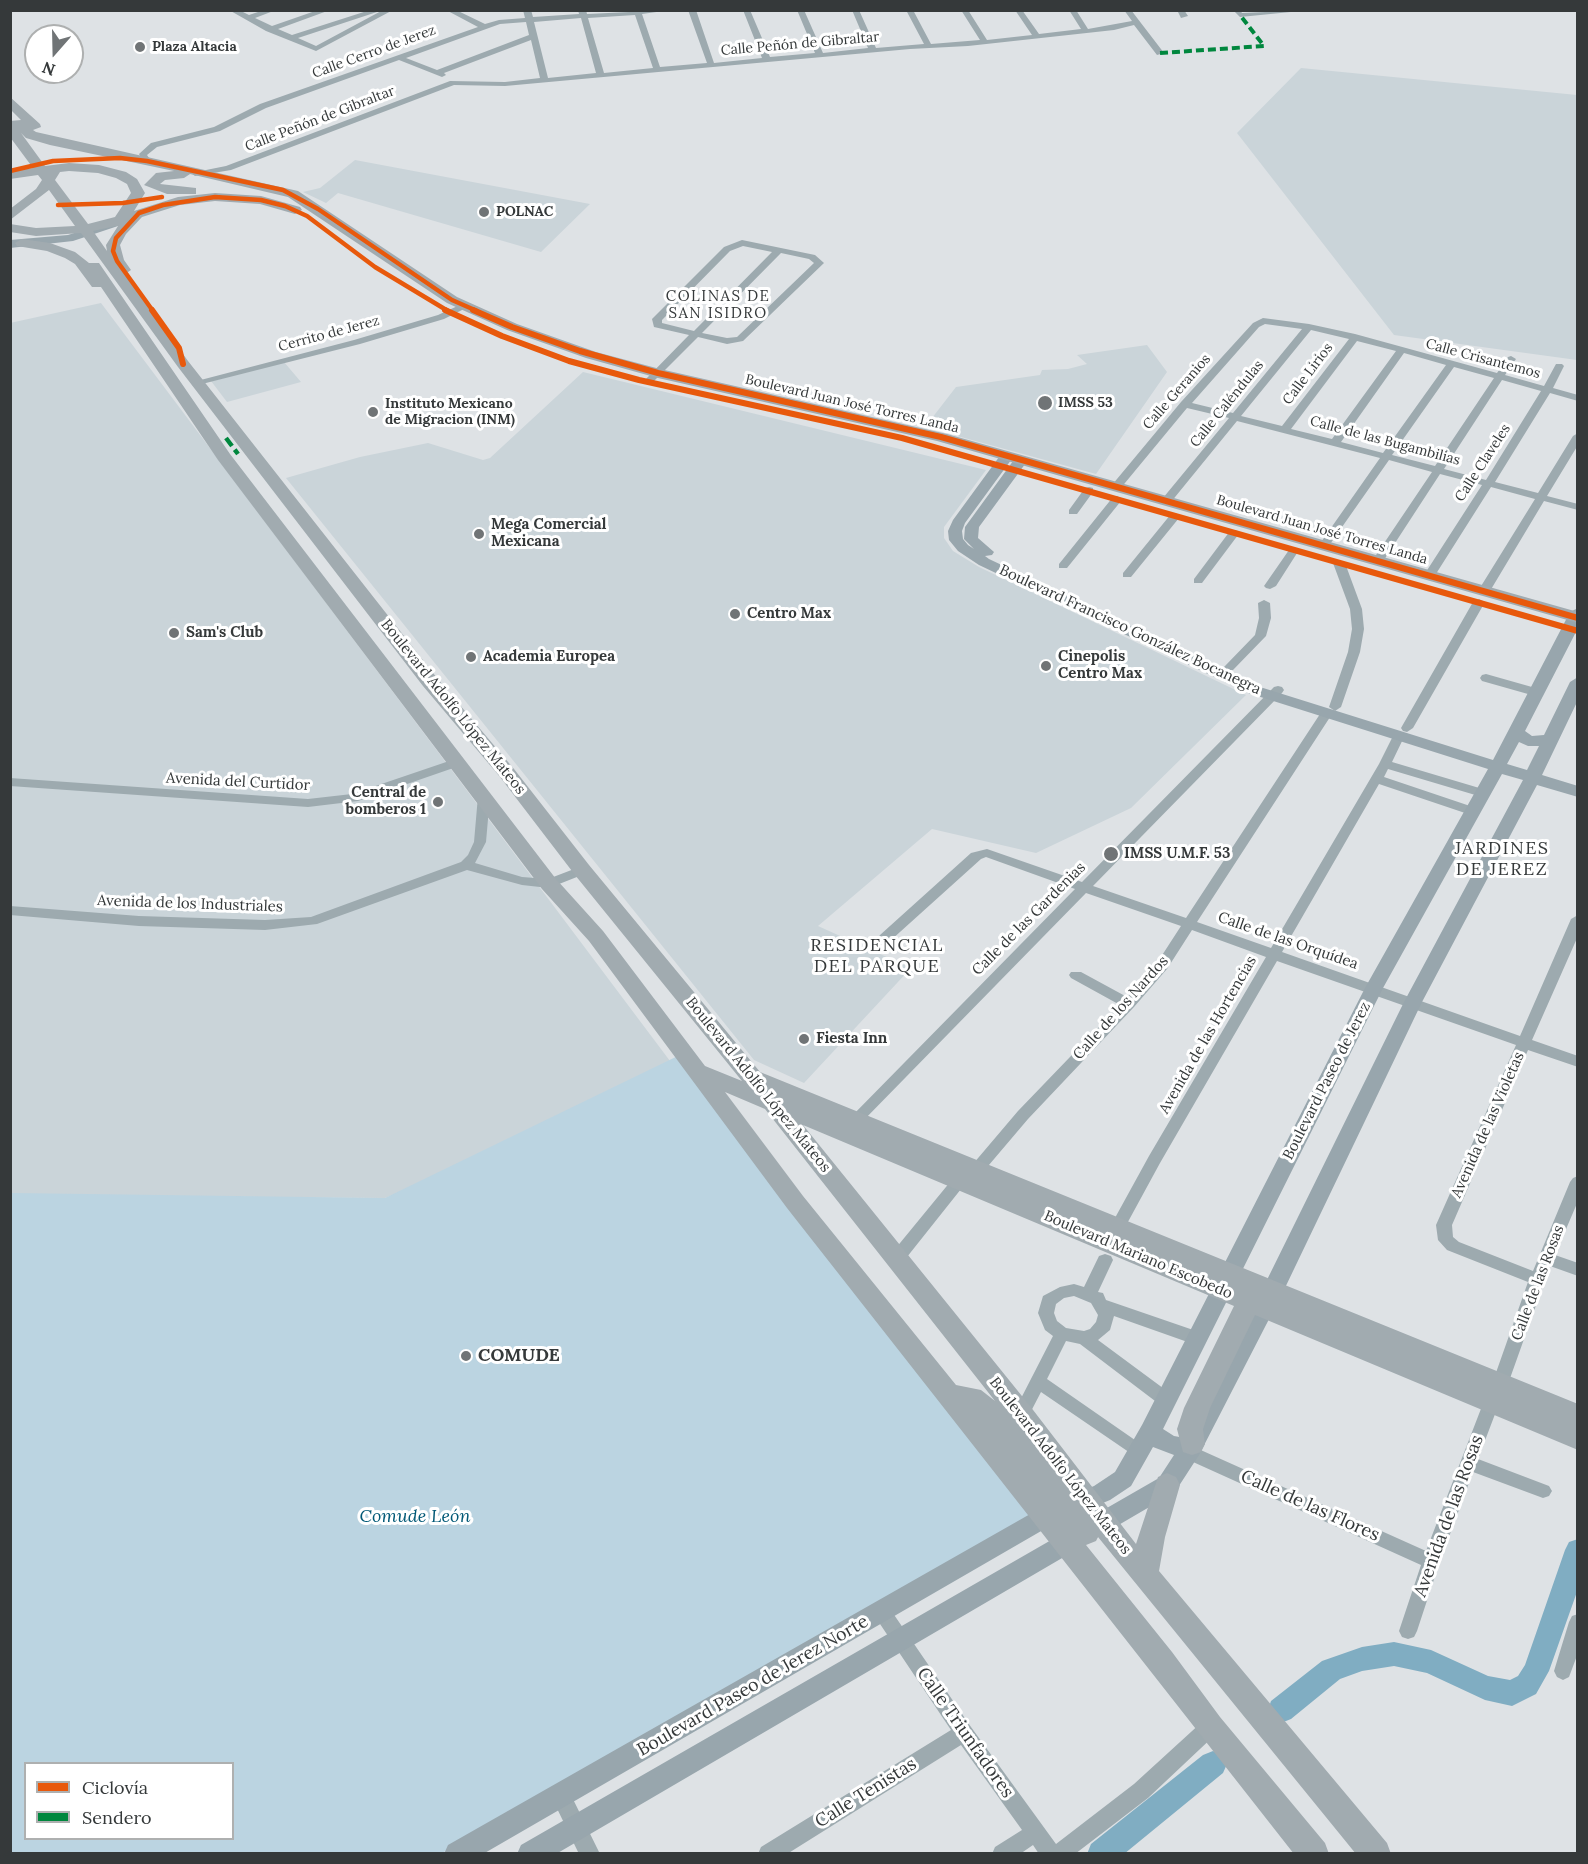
<!DOCTYPE html>
<html>
<head>
<meta charset="utf-8">
<style>
  body { margin:0 }
  #map { position:relative; width:1588px; height:1864px; overflow:hidden; background:#dee2e5; font-family:Lora,serif }
  canvas { display:block }
  .frame { position:absolute; inset:0; border:12px solid #35393a; pointer-events:none }
  .legend { position:absolute; left:24px; top:1762px; width:210px; height:78px; box-sizing:border-box; background:#fff; border:2px solid #aeb0b0; margin:0; padding:8px 10px; list-style:none; font-size:18px; color:#35393a }
  .legend li { display:flex; align-items:center; gap:12px; height:30px }
  .legend b { width:30px; border:2px solid #aeb0b0 }
  .north { position:absolute; left:24px; top:24px; width:60px; height:60px; box-sizing:border-box; background:#fff; border:2px solid #aeb0b0; border-radius:50%; rotate:200deg; font-size:16px; font-weight:700; line-height:24px; text-align:center; color:#35393a }
  .north::after { content:''; display:block; margin:auto; width:21px; height:27px; background:#707476; clip-path:polygon(50% 0,100% 100%,50% 72%,0 100%) }
</style>
</head>
<body>
<div id="map">
<canvas width="1588" height="1864"></canvas>
<div class="frame"></div>
<ul class="legend">
<li><b style="height:8px;background:#e8590c"></b>Ciclovía</li>
<li><b style="height:8px;background:#00873e"></b>Sendero</li>
</ul>
<div class="north">N</div>
</div>
<script>
const context = document.querySelector('canvas').getContext('2d');
context.lineJoin = 'round';
function paint(path, color) { context.fillStyle = color; context.fill(path, 'evenodd'); }
const shape = rows => new Path2D(rows.map(r => 'M' + r).join(''));
function stroke(path, color, width, dash) { context.strokeStyle = color; context.lineWidth = width; context.lineCap = dash ? 'butt' : 'round'; context.setLineDash(dash || []); context.stroke(path); }
function label(font, color, halo, rows, align = 'center') {
  context.font = font + ' Lora,serif'; context.lineWidth = 6; context.setLineDash([]); context.textBaseline = 'middle'; context.strokeStyle = halo; context.fillStyle = color; for (const [text, x, y, turn = 0] of rows) {
    context.save(); context.translate(x, y); context.rotate((+turn || 0) * Math.PI / 180); context.textAlign = isNaN(turn) ? turn : align; if (halo) context.strokeText(text, 0, 0); context.fillText(text, 0, 0); context.restore();
  }
}
const built = shape([
  [1301,68,1577,95,1577,360,1394,335,1237,133],
  [355,160,590,204,541,252,338,193,326,203,303,192,320,188],
  [101,303,682,1077,385,1198,11,1195,10,323],
  [1147,345,1167,372,1096,474,939,431,948,423,932,418,956,387,1040,375,1042,370,1068,369,1087,364,1077,355],
  [284,362,301,382,227,402,211,381],
  [583,372,986,470,944,527,944,538,953,551,979,567,1246,695,1131,808,1036,853,932,829,818,926,911,968,804,1083,754,1060,286,478,360,457,428,443,483,460,490,458]
]);
const green = shape([
  [686,1052,1044,1514,442,1853,11,1854,11,1193,385,1198],
  [26,1764,232,1764,232,1838,26,1838]
]);
const river = shape([
  [1578,1539,1578,1589,1549,1671,1536,1694,1512,1706,1485,1700,1427,1673,1394,1666,1362,1671,1340,1679,1291,1719,1281,1723,1271,1719,1268,1710,1271,1701,1322,1661,1362,1647,1394,1642,1431,1650,1488,1676,1510,1680,1518,1676,1525,1665,1565,1550,1569,1542,1578,1539],
  [1213,1751,1223,1755,1227,1764,1223,1773,1124,1854,1087,1854,1091,1844,1203,1755,1213,1751]
]);
const street = shape([
  [229,10,239,10,249,15,264,10,276,10,255,18,272,26,318,10,330,10,278,29,292,35,370,10,380,11,298,38,316,46,383,10,393,10,316,51,266,31,229,10],
  [446,10,456,10,485,24,499,20,525,18,523,10,531,10,533,17,579,14,578,10,586,10,587,14,671,10,642,14,660,67,707,63,688,10,696,10,714,63,762,58,743,10,750,10,770,57,815,53,797,10,804,10,823,53,868,48,852,10,859,10,876,48,924,44,906,10,913,10,931,44,980,40,961,10,968,10,987,40,1032,35,1015,10,1022,10,1039,34,1081,29,1069,10,1076,10,1088,29,1132,21,1124,10,1131,10,1164,53,1157,55,1134,25,1114,30,968,46,910,49,505,86,454,85,231,170,195,176,191,173,226,166,450,81,505,82,540,78,531,40,444,73,446,75,442,77,399,60,266,108,220,131,157,147,147,155,151,161,150,163,144,163,139,154,151,143,214,127,260,104,478,27,446,10],
  [635,15,653,68,604,73,588,18,635,15],
  [581,18,596,73,548,78,534,22,581,18],
  [526,22,529,35,437,70,406,58,500,24,526,22],
  [1177,10,1184,10,1188,16,1181,18,1177,10],
  [1233,10,1240,10,1242,13,1311,10,1240,17,1233,10],
  [742,240,815,255,824,263,743,341,727,344,698,337,651,384,645,384,645,380,689,335,654,327,652,319,724,247,742,240],
  [743,246,772,252,694,331,662,323,662,320,730,251,743,246],
  [781,253,809,259,814,263,737,337,727,338,702,333,781,253],
  [462,304,470,306,444,319,360,344,198,385,193,382,354,340,438,315,462,304],
  [1263,318,1309,324,1355,334,1497,373,1508,357,1511,356,1516,359,1505,375,1544,386,1556,364,1562,364,1564,366,1553,388,1578,395,1578,401,1550,393,1495,482,1538,493,1573,436,1578,433,1578,445,1547,496,1578,504,1578,510,1544,501,1490,591,1484,594,1478,591,1535,499,1491,487,1434,577,1426,577,1424,575,1482,485,1440,474,1382,563,1374,563,1372,561,1432,472,1389,460,1328,547,1320,547,1319,545,1380,458,1237,421,1171,502,1163,502,1163,498,1229,418,1187,408,1120,489,1112,489,1112,485,1181,402,1253,323,1263,318],
  [1265,324,1302,329,1233,413,1192,403,1259,327,1265,324],
  [1311,330,1349,339,1282,426,1241,416,1311,330],
  [1357,341,1396,351,1332,439,1291,429,1357,341],
  [1404,353,1446,365,1383,453,1341,442,1404,353],
  [1454,367,1494,378,1435,466,1392,455,1454,367],
  [1502,380,1541,391,1486,480,1444,469,1502,380],
  [1089,487,1093,488,1093,492,1077,514,1069,514,1069,510,1085,488,1089,487],
  [1117,496,1122,499,1121,501,1067,568,1059,568,1059,564,1113,497,1117,496],
  [1175,513,1180,516,1179,518,1131,577,1123,577,1123,573,1171,514,1175,513],
  [1234,530,1238,531,1238,535,1202,583,1194,583,1194,579,1230,531,1234,530],
  [1294,547,1299,550,1276,586,1270,589,1266,588,1264,586,1289,550,1294,547],
  [1339,560,1345,563,1362,609,1364,629,1360,652,1341,707,1335,711,1329,707,1348,652,1352,629,1350,609,1333,563,1339,560],
  [1479,599,1485,602,1413,728,1407,732,1403,731,1401,728,1473,602,1479,599],
  [1264,600,1270,603,1271,618,1266,636,1233,670,1225,670,1223,668,1225,666,1255,635,1259,618,1258,603,1264,600],
  [1486,674,1539,689,1541,692,1535,696,1482,681,1480,678,1482,675,1486,674],
  [1278,686,1282,687,1284,690,1282,693,1093,886,1186,918,1320,714,1326,710,1332,714,1197,922,1271,948,1379,764,1395,732,1403,732,1405,735,1392,762,1486,790,1488,793,1486,796,1482,797,1388,769,1384,777,1476,808,1478,811,1476,814,1468,814,1379,784,1282,952,1520,1036,1571,919,1578,915,1578,936,1532,1040,1578,1056,1578,1067,1528,1050,1452,1225,1453,1237,1459,1242,1533,1271,1570,1182,1573,1178,1578,1176,1578,1201,1555,1255,1578,1263,1578,1276,1550,1266,1508,1384,1506,1389,1500,1391,1494,1389,1492,1384,1528,1282,1447,1250,1438,1240,1436,1225,1516,1045,1277,961,1160,1163,1123,1231,1118,1233,1113,1231,1110,1227,1149,1156,1266,957,1192,930,1167,969,1134,1007,1028,1119,983,1172,973,1172,970,1168,973,1164,1018,1111,1120,1005,1071,978,1069,975,1071,972,1081,972,1127,997,1157,963,1181,926,1086,893,860,1124,855,1125,850,1124,848,1120,1075,889,986,857,981,859,890,941,880,941,878,938,880,935,971,853,987,849,1082,882,1274,687,1278,686],
  [458,758,462,759,464,762,462,765,358,801,308,807,10,786,10,778,308,799,352,794,458,758],
  [484,792,490,796,486,842,475,863,522,877,548,879,582,866,587,867,589,870,587,873,549,888,522,885,467,870,317,924,265,930,139,926,10,915,10,906,139,916,265,920,311,917,461,862,468,855,474,842,478,796,484,792],
  [960,1174,965,1176,968,1180,965,1184,903,1262,897,1264,891,1262,889,1258,891,1254,955,1176,960,1174],
  [1105,1254,1111,1256,1113,1260,1098,1292,1103,1293,1106,1300,1202,1333,1204,1338,1202,1343,1196,1345,1114,1316,1110,1330,1098,1340,1171,1394,1173,1399,1171,1404,1165,1406,1159,1404,1080,1344,1066,1341,1047,1379,1145,1447,1147,1452,1145,1457,1139,1459,1041,1392,1027,1419,1021,1421,1015,1419,1013,1414,1053,1336,1045,1330,1038,1313,1043,1296,1060,1287,1074,1284,1084,1287,1099,1256,1105,1254],
  [1074,1296,1091,1303,1098,1315,1096,1322,1090,1329,1084,1331,1066,1328,1057,1321,1054,1313,1056,1304,1064,1298,1074,1296],
  [1492,1394,1498,1396,1500,1401,1478,1459,1549,1486,1552,1491,1549,1496,1543,1498,1473,1472,1440,1561,1417,1631,1414,1637,1408,1639,1402,1637,1399,1631,1421,1565,1182,1457,1180,1452,1182,1447,1188,1445,1194,1447,1426,1551,1484,1401,1486,1396,1492,1394],
  [882,1604,888,1606,971,1727,1056,1844,1134,1784,1203,1721,1210,1718,1217,1721,1219,1727,1217,1733,1148,1798,1075,1854,1039,1854,1033,1845,1020,1854,992,1854,995,1847,1022,1830,961,1745,787,1854,758,1854,761,1847,951,1730,876,1618,873,1612,876,1606,882,1604],
  [1578,1614,1578,1653,1569,1677,1563,1680,1557,1677,1554,1671,1569,1622,1572,1616,1578,1614],
  [561,1787,568,1789,600,1854,579,1854,551,1796,554,1789,561,1787]
]);
const secondary = shape([
  [117,219,121,221,121,225,73,241,10,248,10,240,68,235,117,219],
  [1007,452,1014,456,965,523,962,531,963,539,968,545,974,549,964,539,965,527,1016,457,1026,457,1028,460,979,527,978,538,994,552,992,555,985,556,989,559,1260,687,1493,760,1570,612,1578,608,1578,628,1525,731,1532,736,1544,735,1570,682,1578,677,1578,700,1542,775,1578,786,1578,797,1537,785,1422,1002,1283,1292,1199,1455,1175,1492,556,1854,517,1854,521,1845,1159,1478,1174,1455,1153,1447,1131,1486,1110,1500,1055,1523,483,1854,444,1854,448,1845,1039,1509,1094,1486,1115,1472,1142,1425,1365,988,1488,769,1248,693,979,565,958,551,949,540,948,531,953,520,1002,453,1007,452],
  [1519,742,1528,746,1539,746,1527,770,1507,764,1519,742],
  [1502,774,1523,780,1404,1002,1262,1290,1185,1438,1174,1436,1163,1429,1383,988,1502,774]
]);
const primary = shape([
  [10,97,40,124,41,127,33,130,36,132,298,191,457,297,517,324,596,352,660,369,947,434,1578,612,1578,623,937,441,658,378,586,358,507,330,447,303,288,197,190,174,184,178,165,180,160,184,196,188,196,194,167,194,144,185,156,173,174,171,50,145,26,138,21,133,45,166,69,163,99,165,126,172,137,179,145,193,134,211,178,197,215,193,261,196,300,207,302,210,295,214,260,204,215,201,180,205,142,217,126,234,120,245,124,260,131,270,125,274,188,361,437,678,514,769,589,865,760,1072,1578,1404,1578,1427,1573,1425,1578,1427,1578,1450,1255,1315,1210,1408,1203,1429,1205,1444,1201,1452,1192,1455,1183,1452,1177,1429,1184,1408,1234,1306,803,1125,1030,1406,1136,1544,1158,1477,1167,1473,1176,1477,1180,1485,1165,1537,1159,1571,1387,1843,1391,1854,1356,1854,1098,1537,1096,1541,1086,1545,1172,1652,1220,1717,1325,1843,1329,1854,1294,1854,787,1208,589,941,542,889,218,460,101,287,92,287,75,264,65,258,47,251,17,246,15,243,22,239,50,243,75,252,89,263,99,263,230,454,556,879,603,931,705,1066,742,1081,575,875,500,777,423,686,178,367,81,233,36,236,10,232,10,224,36,228,75,226,49,190,10,220,10,209,36,189,42,180,38,175,10,179,10,171,33,168,10,137,10,121,21,120,10,109,10,97],
  [69,171,98,173,116,178,127,184,131,193,115,217,88,224,55,180,60,172,69,171],
  [116,226,118,226,106,245,107,251,93,231,116,226],
  [725,1092,765,1109,995,1401,981,1390,956,1385,803,1196,725,1092]
]);
const quietFar1 = shape([
  [1160,53,1264,46,1240,15]
]);
const quiet = shape([
  [226,438,238,454]
]);
const cyclewayFar1 = shape([
  [10,171,53,161,120,158,147,161,283,190,318,209,452,300,477,311],
  [58,205,123,203,162,197],
  [153,311,117,261,113,251,116,238,139,213,163,205,215,197,261,200,285,206,307,216,375,267,448,311]
]);
const cycleway = shape([
  [152,310,179,348,183,364],
  [445,310,502,336,569,361,639,380,902,438,1578,631],
  [473,310,512,327,580,351,658,373,941,437,1578,618]
]);
const markers = [
  [140,47,6,"#707476"],
  [484,212,6,"#707476"],
  [1045,403,8,"#707476"],
  [373,412,6,"#707476"],
  [479,534,6,"#707476"],
  [735,614,6,"#707476"],
  [174,633,6,"#707476"],
  [471,657,6,"#707476"],
  [1046,666,6,"#707476"],
  [438,802,6,"#707476"],
  [1111,854,8,"#707476"],
  [804,1039,6,"#707476"],
  [466,1356,6,"#707476"]
];
const farStreetnames = [
  ["Calle Peñón de Gibraltar",800,44,-5],
  ["Calle Cerro de Jerez",374,52,-20],
  ["Calle Peñón de Gibraltar",320,119,-21],
  ["Cerrito de Jerez",329,334,-15],
  ["Calle Crisantemos",1483,359,15],
  ["Calle Lirios",1308,374,-53],
  ["Calle Geranios",1177,392,-49],
  ["Boulevard Juan José Torres Landa",852,404,13],
  ["Calle Caléndulas",1227,404,-51],
  ["Calle de las Bugambilias",1385,441,15],
  ["Calle Claveles",1483,463,-57],
  ["Boulevard Juan José Torres Landa",1322,530,16]
];
const farPoinames = [
  ["Plaza Altacia",152,47],
  ["POLNAC",496,212],
  ["IMSS 53",1058,403],
  ["Instituto Mexicano",385,404],
  ["de Migracion (INM)",385,420]
];
const farQuarternames = [
  ["COLINAS DE",718,297],
  ["SAN ISIDRO",718,314]
];
const poiNames = [
  ["Mega Comercial",491,525],
  ["Mexicana",491,542],
  ["Centro Max",747,614],
  ["Sam's Club",186,633],
  ["Academia Europea",483,657],
  ["Cinepolis",1058,657],
  ["Centro Max",1058,674],
  ["Central de",426,793,"right"],
  ["bomberos 1",426,810,"right"],
  ["IMSS U.M.F. 53",1124,854],
  ["Fiesta Inn",816,1039]
];
const streetNames = [
  ["Boulevard Francisco González Bocanegra",1130,630,25],
  ["Boulevard Adolfo López Mateos",453,707,51],
  ["Avenida del Curtidor",238,782,3],
  ["Avenida de los Industriales",190,904,2],
  ["Calle de las Gardenias",1029,919,-45],
  ["Calle de las Orquídea",1288,941,19],
  ["Calle de los Nardos",1121,1008,-48],
  ["Avenida de las Hortencias",1208,1035,-60],
  ["Boulevard Paseo de Jerez",1327,1081,-63],
  ["Boulevard Adolfo López Mateos",758,1085,51],
  ["Avenida de las Violetas",1488,1125,-66],
  ["Boulevard Mariano Escobedo",1138,1255,23],
  ["Calle de las Rosas",1538,1283,-69],
  ["Boulevard Adolfo López Mateos",1060,1466,52]
];
const quarterNames = [
  ["JARDINES",1502,849],
  ["DE JEREZ",1502,870],
  ["RESIDENCIAL",877,946],
  ["DEL PARQUE",877,967]
];
const nearPoinames = [
  ["COMUDE",478,1356]
];
const nearStreetnames = [
  ["Calle de las Flores",1310,1506,24],
  ["Avenida de las Rosas",1449,1516,-70],
  ["Boulevard Paseo de Jerez Norte",753,1686,-30],
  ["Calle Triunfadores",965,1733,55],
  ["Calle Tenistas",866,1793,-32]
];
const nearParknames = [
  ["Comude León",415,1517]
];
paint(built, '#cad4d9');
paint(green, '#bbd4e1');
paint(river, '#80adc2');
paint(street, '#9daaaf');
paint(secondary, '#98a6ad');
paint(primary, '#a1abb0');
stroke(quietFar1, '#00873e', 4, [8, 4]);
stroke(quiet, '#00873e', 4.5, [10, 4.5]);
stroke(cyclewayFar1, '#e8590c', 4.5);
stroke(cycleway, '#e8590c', 6);
for (const [x, y, r, color] of markers) { const dot = new Path2D(); dot.arc(x, y, r, 0, 2 * Math.PI); context.fillStyle = color; context.fill(dot); stroke(dot, '#fff', 2); }
label('14px', '#35393a', '#fff', farStreetnames);
label('bold 14px', '#35393a', '#fff', farPoinames, 'left');
context.letterSpacing = '1.5px';
label('15px', '#35393a', '#fff', farQuarternames);
context.letterSpacing = '0px';
label('bold 15px', '#35393a', '#fff', poiNames, 'left');
label('15px', '#35393a', '#fff', streetNames);
context.letterSpacing = '1.5px';
label('18px', '#35393a', '#fff', quarterNames);
context.letterSpacing = '0px';
label('bold 18px', '#35393a', '#fff', nearPoinames, 'left');
label('18px', '#35393a', '#fff', nearStreetnames);
label('italic 18px', '#005876', '#fff', nearParknames);
</script>
</body>
</html>
